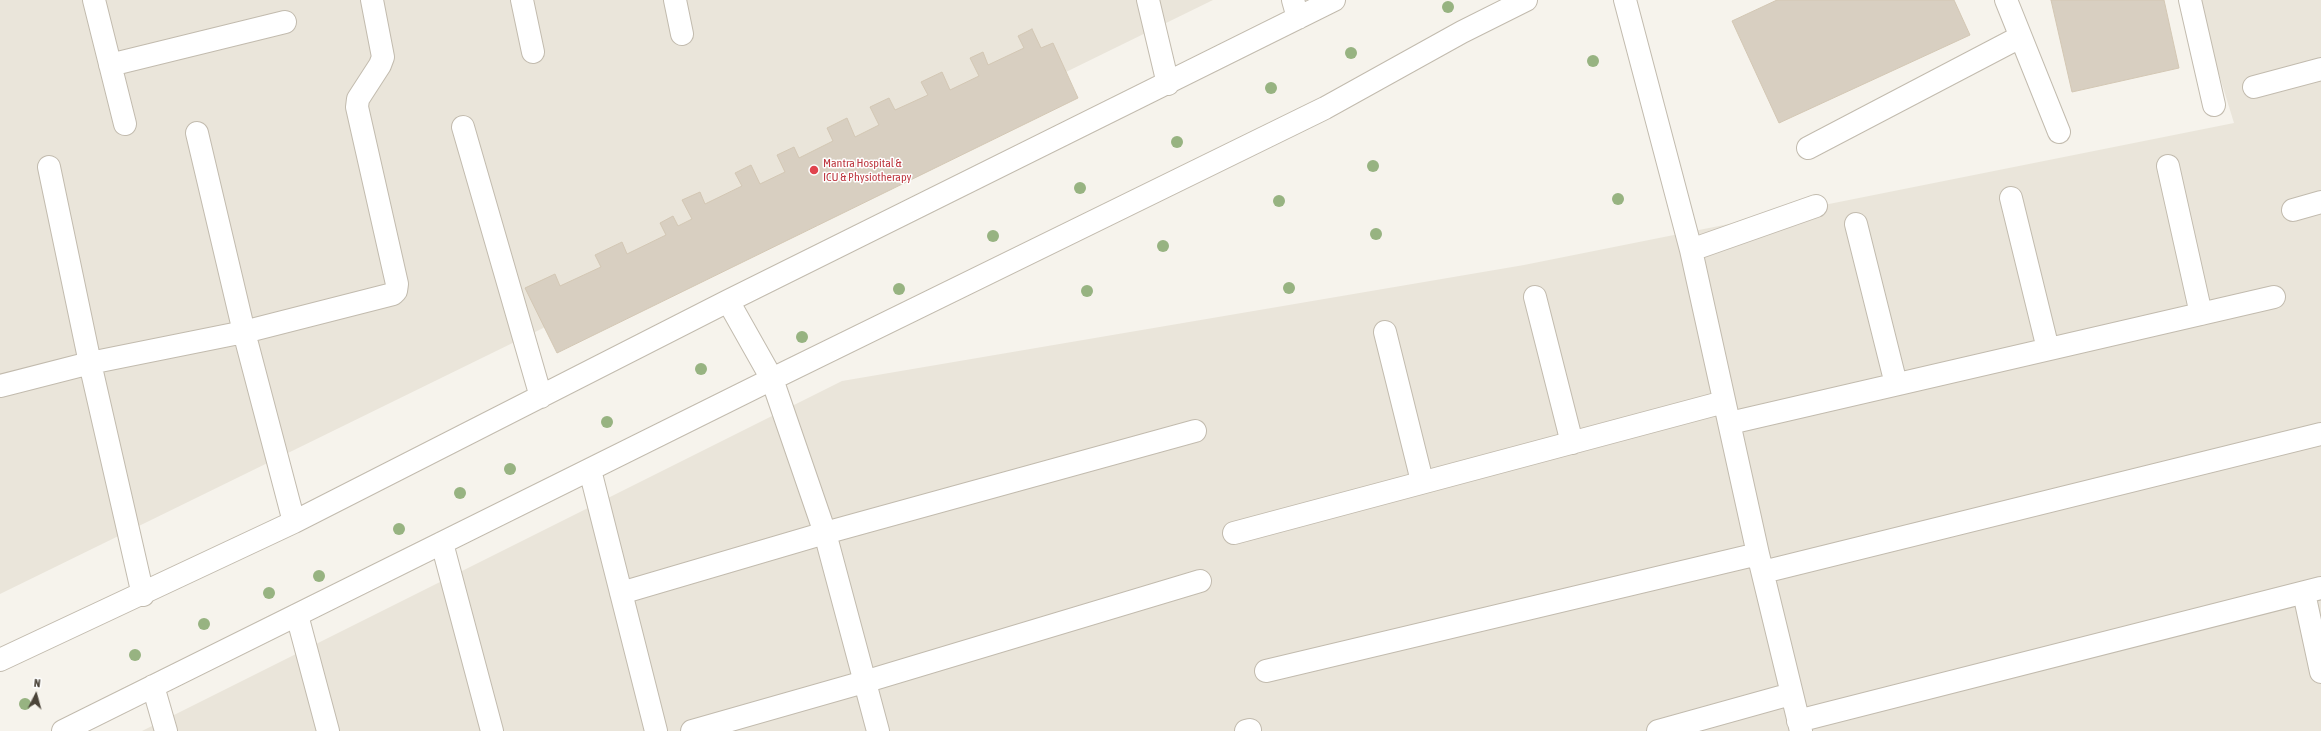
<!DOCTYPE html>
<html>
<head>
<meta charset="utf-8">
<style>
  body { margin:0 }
  #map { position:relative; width:2321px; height:731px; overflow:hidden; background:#f6f3ec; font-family:"Asap Condensed",sans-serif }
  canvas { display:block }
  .north { position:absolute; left:16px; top:675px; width:40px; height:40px; -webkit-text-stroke:3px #fff; paint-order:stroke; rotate:6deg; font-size:11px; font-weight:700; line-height:16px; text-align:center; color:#4b4439 }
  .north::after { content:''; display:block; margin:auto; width:14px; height:18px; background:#4b4439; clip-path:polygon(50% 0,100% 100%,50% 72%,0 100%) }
</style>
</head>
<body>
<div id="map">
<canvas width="2321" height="731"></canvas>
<div class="north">N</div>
</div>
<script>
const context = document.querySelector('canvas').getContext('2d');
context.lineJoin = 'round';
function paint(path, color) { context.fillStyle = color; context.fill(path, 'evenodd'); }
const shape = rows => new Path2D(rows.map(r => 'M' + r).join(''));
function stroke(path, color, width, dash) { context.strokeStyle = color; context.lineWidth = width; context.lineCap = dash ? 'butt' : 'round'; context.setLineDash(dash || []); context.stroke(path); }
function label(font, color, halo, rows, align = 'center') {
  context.font = font + ' "Asap Condensed",sans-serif'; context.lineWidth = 3; context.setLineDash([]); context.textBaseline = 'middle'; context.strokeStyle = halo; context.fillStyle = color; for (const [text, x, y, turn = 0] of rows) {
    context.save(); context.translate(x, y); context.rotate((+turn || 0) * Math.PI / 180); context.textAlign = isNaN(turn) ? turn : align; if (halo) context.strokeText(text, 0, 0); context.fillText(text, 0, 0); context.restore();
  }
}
const residential = shape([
  [0,0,1213,0,0,594],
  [2200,0,2321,0,2321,731,142,731,842,381,1524,265,2234,123,2210,45]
]);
const building = shape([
  [1777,0,1954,0,1970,35,1779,123,1732,21,1777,0],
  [2051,0,2164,0,2179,68,2072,92,2051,0],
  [1032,29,1041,48,1053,43,1078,98,557,353,525,288,555,274,560,286,601,267,595,255,622,242,627,254,666,235,660,223,673,216,678,226,692,219,682,200,700,192,705,204,742,186,735,173,751,165,760,184,785,172,777,155,794,147,799,158,833,141,827,128,847,118,855,137,879,125,870,107,889,98,895,110,928,95,921,82,942,72,950,90,979,76,970,58,983,52,988,65,1024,48,1018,36,1032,29]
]);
const minor = shape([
  [94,0,125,124],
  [522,0,533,52],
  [675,0,682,34],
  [1148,0,1168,84],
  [1293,0,1298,18],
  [1625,0,1691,250,1758,554,1801,731],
  [2006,0,2059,132],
  [2190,0,2214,105],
  [110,65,285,22],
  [2254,87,2321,69],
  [463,127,541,397],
  [197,133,244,332,294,522],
  [1808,148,2020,37],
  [2168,166,2201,314],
  [49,167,90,363,143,595],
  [2011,198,2048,349],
  [2293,210,2321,202],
  [1856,224,1896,384],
  [1691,250,1816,206],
  [1535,297,1572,443],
  [728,301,772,379,825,533,878,731],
  [1385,332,1422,481],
  [0,386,90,363,244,332,393,294,396,291,397,284,357,107,358,99,380,65,383,57,372,0],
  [1730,423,2274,297],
  [590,470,656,731],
  [1234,533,1724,402],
  [442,543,492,731],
  [1763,572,2321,434],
  [621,593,825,533,1195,431],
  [2304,593,2321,672],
  [297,615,328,731],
  [0,660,294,522,728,301,1334,0],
  [1266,671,1758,554],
  [153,686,166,731],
  [1798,721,2321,588],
  [63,731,772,379,1325,108,1462,32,1526,0],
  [692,731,864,682,1200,581],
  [1246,731,1250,730],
  [1658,731,1791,694]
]);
const trees = [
  [1448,7],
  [1351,53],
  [1593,61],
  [1271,88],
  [1177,142],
  [1373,166],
  [1080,188],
  [1618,199],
  [1279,201],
  [1376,234],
  [993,236],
  [1163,246],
  [1289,288],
  [899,289],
  [1087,291],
  [802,337],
  [701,369],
  [607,422],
  [510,469],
  [460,493],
  [399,529],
  [319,576],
  [269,593],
  [204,624],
  [135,655],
  [25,704]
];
const markers = [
  [814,170,5,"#e0444e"]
];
const healthNames = [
  ["Mantra Hospital &",823,163],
  ["ICU & Physiotherapy",823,177]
];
paint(residential, '#eae5da');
paint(building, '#d8cfc1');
stroke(building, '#d3c7b4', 1);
stroke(minor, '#c2bbae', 24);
stroke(minor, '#fff', 22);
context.fillStyle = '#97b381';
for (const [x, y] of trees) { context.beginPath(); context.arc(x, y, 6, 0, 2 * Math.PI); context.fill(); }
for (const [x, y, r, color] of markers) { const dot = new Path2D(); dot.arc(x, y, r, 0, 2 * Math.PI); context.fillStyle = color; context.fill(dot); stroke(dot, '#fff', 1.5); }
label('12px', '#be3a42', '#fff', healthNames, 'left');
</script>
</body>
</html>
